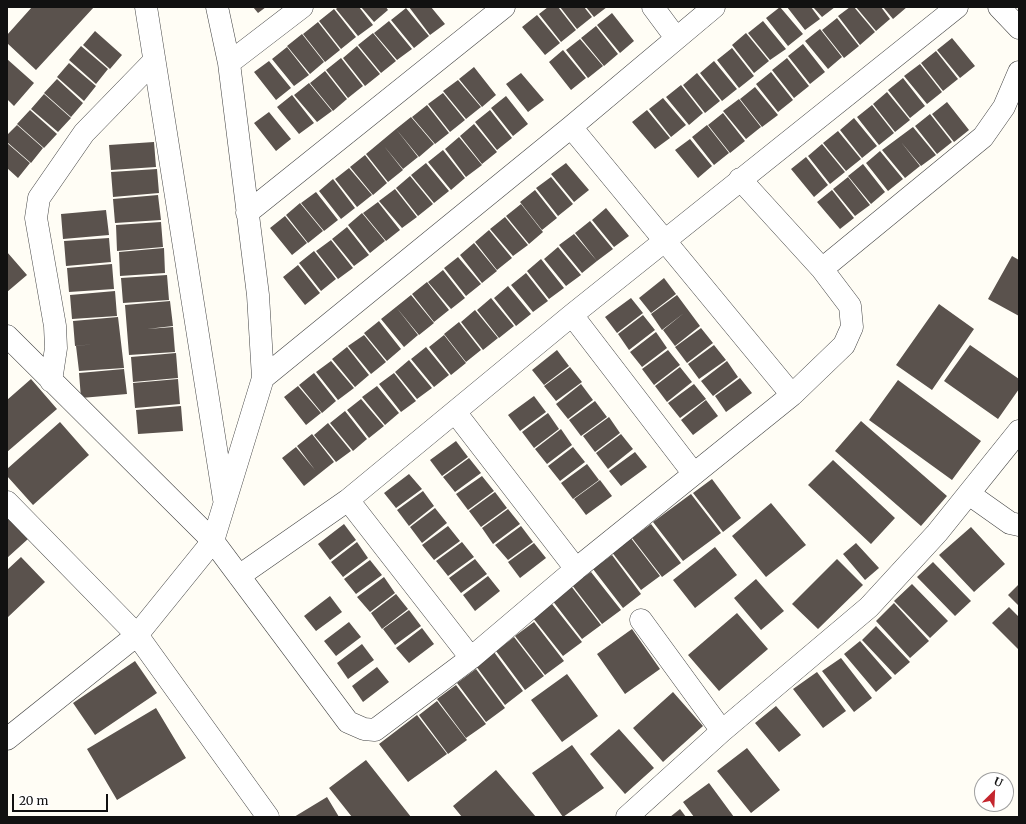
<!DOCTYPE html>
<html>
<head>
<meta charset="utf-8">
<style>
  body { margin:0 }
  #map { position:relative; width:1026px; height:824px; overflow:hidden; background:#fffdf5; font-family:Merriweather,serif }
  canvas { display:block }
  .frame { position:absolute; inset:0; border:8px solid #111; pointer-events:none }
  .north { position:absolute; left:974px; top:772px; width:40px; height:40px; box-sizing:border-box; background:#fff; border:1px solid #a0a0a0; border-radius:50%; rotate:24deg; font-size:11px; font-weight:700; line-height:16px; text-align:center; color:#111 }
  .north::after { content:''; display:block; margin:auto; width:14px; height:18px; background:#c4262e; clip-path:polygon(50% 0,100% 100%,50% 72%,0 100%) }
  .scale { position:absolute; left:12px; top:794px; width:96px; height:18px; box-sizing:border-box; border:2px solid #111; border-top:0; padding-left:5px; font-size:12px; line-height:14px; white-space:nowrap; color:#111; -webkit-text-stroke:3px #fff; paint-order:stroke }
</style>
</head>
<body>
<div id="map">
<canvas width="1026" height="824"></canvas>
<div class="frame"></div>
<div class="north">U</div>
<div class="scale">20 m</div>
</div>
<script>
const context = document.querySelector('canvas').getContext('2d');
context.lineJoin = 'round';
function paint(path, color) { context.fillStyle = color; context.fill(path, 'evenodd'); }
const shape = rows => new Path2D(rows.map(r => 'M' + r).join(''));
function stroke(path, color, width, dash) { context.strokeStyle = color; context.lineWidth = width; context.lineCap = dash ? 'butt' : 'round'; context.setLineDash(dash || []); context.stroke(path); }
const building = shape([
  [32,7,94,7,36,70,7,43,7,35],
  [253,7,266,7,258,13],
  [338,7,359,7,373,25,358,36,336,9],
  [361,7,386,7,388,10,374,22],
  [409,7,431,7,445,24,430,35],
  [548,7,558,7,576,30,561,42,539,14],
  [560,7,584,7,592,17,577,29],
  [586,7,607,7,594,17],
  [780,7,803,34,788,46,766,18],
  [787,7,811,7,820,19,805,30],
  [813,7,835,7,822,17],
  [850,7,854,7,875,32,860,45,838,16],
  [856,7,881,7,890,19,876,31],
  [883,7,907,7,893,19],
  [406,8,429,36,414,48,391,20],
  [334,9,356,37,341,49,319,21],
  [612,13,634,41,620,53,597,25],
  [537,15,560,43,545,55,522,27],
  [837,18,859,46,844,58,822,30],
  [389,21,412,49,397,60,374,33],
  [763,21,786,49,770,60,748,33],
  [318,22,340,50,325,62,303,34],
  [596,26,618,54,604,66,581,38],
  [820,29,842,57,828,69,805,41],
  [95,31,122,55,110,69,83,45],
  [373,33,396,61,381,73,358,45],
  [746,33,769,61,754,73,732,45],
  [302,34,324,62,310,74,287,46],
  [952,38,975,66,960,78,937,50],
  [580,39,603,66,588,78,566,50],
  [803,44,825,72,810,84,788,56],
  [81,46,108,69,96,84,69,60],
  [357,46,380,74,365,86,343,58],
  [287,47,309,75,294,86,272,59],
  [732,48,754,76,739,88,717,60],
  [563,50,586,78,571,90,549,62],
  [936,51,958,79,943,91,921,63],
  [341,58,363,86,348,98,326,70],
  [787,58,809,86,794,98,772,70],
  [7,59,34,83,14,106,7,99],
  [269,61,291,88,276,100,254,72],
  [714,61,737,89,722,101,700,73],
  [69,63,96,86,84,101,57,77],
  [920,64,942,92,927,104,904,76],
  [474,67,496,95,482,107,459,79],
  [325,71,347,99,333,111,310,83],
  [771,72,793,100,778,112,756,84],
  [521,73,544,100,528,112,506,84],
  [697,73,720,101,705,113,683,85],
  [903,78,925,106,910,118,888,90],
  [57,79,83,103,71,117,44,93],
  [458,80,481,107,466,119,443,91],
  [309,83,332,111,317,122,294,95],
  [681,85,703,113,689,125,666,97],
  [755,87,778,115,762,127,740,99],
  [887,92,910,120,895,132,873,104],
  [443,93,465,120,450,132,428,104],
  [44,94,71,118,58,132,31,109],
  [292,95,314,123,299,134,277,107],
  [506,96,528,124,513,136,491,108],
  [663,98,686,125,671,137,649,109],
  [739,99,761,127,746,139,723,111],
  [947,102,969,130,954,142,932,114],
  [427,105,449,133,435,144,412,117],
  [872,105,894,133,879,145,857,117],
  [30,110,57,134,44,148,17,124],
  [490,110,512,138,497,150,475,122],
  [647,110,670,138,655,149,632,122],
  [269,112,291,139,276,151,254,123],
  [723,113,745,141,730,153,708,125],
  [930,114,952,142,937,154,915,126],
  [411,117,434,144,419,157,396,129],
  [854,118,877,146,862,158,840,130],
  [474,124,497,152,482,164,460,136],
  [17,125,43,148,31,163,7,142,7,135],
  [707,125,729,153,714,165,692,137],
  [913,127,936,155,921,166,901,142,920,166,905,178,882,150],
  [396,129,418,157,403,169,384,146,403,170,388,182,366,154],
  [838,131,861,159,846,171,823,143],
  [459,137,482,165,466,177,445,149],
  [690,139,712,166,698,178,675,150],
  [154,142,156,167,111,170,109,145],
  [7,143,30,163,18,178,7,168],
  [822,144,845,172,830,184,808,156],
  [443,150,465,178,451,190,428,162],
  [880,151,903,179,888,191,866,163],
  [365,155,387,183,373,195,350,167],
  [806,157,828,185,814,197,791,169],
  [426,163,449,191,434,203,411,175],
  [566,163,589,190,574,202,551,174],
  [863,164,885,192,871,204,848,176],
  [349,168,372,195,357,207,335,179],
  [157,169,159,193,113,197,111,172],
  [410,176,433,204,418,216,396,188],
  [551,177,573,204,558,216,536,188],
  [848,177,870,205,855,216,833,189],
  [333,179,355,208,341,219,319,191],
  [395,189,417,217,402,228,379,201],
  [535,190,557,218,542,230,520,202],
  [832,190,854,218,840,229,817,202],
  [316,192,338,220,324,231,301,203],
  [158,195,161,220,115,223,113,199],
  [378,202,400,230,386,241,363,213],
  [300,203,323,231,308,243,286,215],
  [521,204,543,232,529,244,506,216],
  [606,208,629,236,614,247,592,220],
  [106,210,109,235,63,239,61,214],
  [362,213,385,241,370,253,348,225],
  [285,216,307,243,292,255,270,228],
  [505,217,528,245,513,256,490,229],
  [590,221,613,249,597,261,575,233],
  [161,222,163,247,117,251,116,225],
  [347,227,369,255,354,266,332,239],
  [489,230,512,258,497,270,475,242],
  [574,234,597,261,582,273,559,245],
  [109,238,111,262,66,266,64,241],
  [331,240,353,268,338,279,316,251],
  [474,243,497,271,482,283,460,255],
  [558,247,581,275,566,286,544,259],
  [164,248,165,273,120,276,119,252],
  [314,251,336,279,321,291,299,263],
  [7,252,27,275,7,292],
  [1012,256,1019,260,1019,316,988,299],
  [458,257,481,284,466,296,444,268],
  [541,259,564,288,549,299,527,271],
  [112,264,114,289,69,292,67,268],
  [298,265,320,293,305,305,283,277],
  [443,270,465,298,451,309,428,282],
  [526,273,548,301,533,312,511,285],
  [167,275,169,300,123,303,121,278],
  [664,278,676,294,651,313,639,298],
  [427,282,449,310,434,322,412,294],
  [508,286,531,314,516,326,494,298],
  [115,291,117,316,72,319,70,295],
  [411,295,434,323,419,335,396,307],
  [677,295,700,326,675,346,663,330,684,313,662,330,651,314],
  [491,298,514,326,499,338,477,310],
  [631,298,643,313,617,333,605,317],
  [170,301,173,326,147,329,173,327,175,352,129,355,125,305],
  [939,304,974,329,932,390,896,365],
  [396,307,418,335,404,347,381,319],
  [475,310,498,338,483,350,461,322],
  [643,315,655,330,629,350,618,334],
  [118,317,124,368,79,371,76,346,95,344,75,346,73,321],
  [379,321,401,349,387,361,364,333],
  [459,322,481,350,466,362,444,334],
  [701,328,713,343,687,363,675,347],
  [656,332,667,348,642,367,630,352],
  [364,335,386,362,371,374,348,346],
  [444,335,466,363,451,375,429,347],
  [714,345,726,360,699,379,688,364],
  [970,345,1019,379,1019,389,998,419,944,381],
  [347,347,369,375,355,387,332,359],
  [426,347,449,375,434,387,411,359],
  [557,350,569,366,544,385,532,370],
  [668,350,680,365,654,385,642,369],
  [176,353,178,378,133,382,131,357],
  [409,360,432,388,417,399,395,372],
  [331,361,354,388,338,400,316,372],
  [727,361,738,377,713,396,701,381],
  [570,367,582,382,556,401,544,386],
  [680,367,692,382,667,402,655,386],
  [124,369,127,394,81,398,79,373],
  [314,373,336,401,322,413,299,385],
  [394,373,416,401,401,412,379,384],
  [740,378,752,393,726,412,715,396],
  [31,379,57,409,7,452,7,400],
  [178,379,180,404,135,408,133,383],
  [898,380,981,441,952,480,869,420],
  [581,384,593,400,568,419,556,404],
  [694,384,706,399,680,418,668,403],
  [298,386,321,413,306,425,284,397],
  [377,386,399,413,385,425,362,397],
  [534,396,546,412,520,431,508,415],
  [361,399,384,426,369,438,347,410],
  [706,400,718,416,693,435,681,420],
  [595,401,607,417,581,436,569,420],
  [181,406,183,431,138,434,136,410],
  [345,411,367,439,353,451,330,423],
  [548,413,559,429,534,448,522,432],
  [609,417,620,433,595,452,583,436],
  [861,421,947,496,921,526,835,451],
  [60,422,89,455,33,505,7,476,7,469],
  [328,423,351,451,336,462,314,435],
  [561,429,572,445,547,464,535,449],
  [312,434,334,462,304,486,282,458,296,447,315,470,297,446],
  [621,434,633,449,608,469,596,453],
  [456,441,468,457,442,476,430,460],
  [573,447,585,462,560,481,548,466],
  [635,452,647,467,621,486,609,471],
  [469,458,481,473,455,492,443,477],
  [833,460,895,518,871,544,808,485],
  [587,464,599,480,573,499,561,483],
  [409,474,422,489,396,508,384,493],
  [482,476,494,491,468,510,456,494],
  [712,479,741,518,723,532,693,493],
  [600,480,612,496,586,515,574,499],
  [423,491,434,506,409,526,397,510],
  [495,492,507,508,481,527,469,511],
  [691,494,721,533,683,561,653,522],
  [771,503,806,545,766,577,732,536],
  [435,508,447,523,422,543,410,527],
  [508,509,520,524,493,544,482,528],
  [7,517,28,539,7,558],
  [344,524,356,540,330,560,318,544],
  [651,524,681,563,662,577,632,538],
  [448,526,460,541,434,560,422,545],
  [521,526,533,542,508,560,495,545],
  [971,527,1005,564,974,592,939,555],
  [630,537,660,576,641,590,611,551],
  [357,542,368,558,343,577,331,562],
  [462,542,474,557,448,576,436,561],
  [534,543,546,558,520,578,508,562],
  [856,543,879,568,865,580,843,554],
  [715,547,737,575,695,608,673,580],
  [612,555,641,594,623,608,593,569],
  [21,557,45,582,7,618,7,570],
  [475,559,487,574,461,593,449,578],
  [837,559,863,585,818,629,792,604],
  [370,560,382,575,356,594,344,579],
  [933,562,971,601,955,616,917,577],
  [591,572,621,610,602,624,572,585],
  [488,576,500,591,475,611,463,595],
  [384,577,395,593,370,612,357,597],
  [756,579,784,611,761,630,734,598],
  [912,584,948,621,930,638,894,601],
  [1019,584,1019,606,1008,595],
  [571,586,601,625,582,639,552,600],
  [396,594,408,609,382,629,371,613],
  [330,596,342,612,316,631,304,616],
  [894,603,929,641,910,658,876,621],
  [552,604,582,642,563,656,533,618],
  [1009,607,1019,617,1019,650,992,623],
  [409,610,421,626,395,645,383,629],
  [737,613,768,649,719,691,688,655],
  [349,622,361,637,336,656,324,641],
  [534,622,564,661,545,675,515,636],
  [876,626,910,662,895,675,862,640],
  [422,628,434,644,409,663,396,648],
  [632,629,660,669,625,694,597,654],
  [514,637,544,676,525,690,496,651],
  [860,641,892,678,876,692,844,654],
  [362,644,374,660,348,679,337,663],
  [494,652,523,691,505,705,476,666],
  [841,658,872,698,854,712,822,671],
  [135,661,157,693,95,735,73,703],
  [377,667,389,682,363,702,352,686],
  [476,669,505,708,486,722,457,683],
  [817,672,846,711,823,728,793,689],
  [567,674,598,716,562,742,531,700],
  [456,685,486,724,466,738,437,699],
  [673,692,703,726,663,762,633,728],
  [437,701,467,740,448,754,419,715],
  [776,706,801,735,779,752,755,723],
  [156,708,186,758,117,800,87,749],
  [417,715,447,754,408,782,379,744],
  [619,729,654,768,625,794,590,754],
  [572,745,604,788,563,817,532,773],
  [747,748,780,790,751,813,717,771],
  [366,760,411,817,352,817,329,788],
  [496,770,536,817,462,817,453,806],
  [709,783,734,817,694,817,683,802],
  [327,797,339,817,294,817],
  [680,809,686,817,670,817]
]);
const minor = shape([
  [146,7,224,499],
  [653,7,676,38],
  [999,7,1019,28],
  [229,63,302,7],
  [571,127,792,395],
  [247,213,504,7],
  [822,269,983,137,1004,107,1019,72],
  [572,315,694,474],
  [7,336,213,541,348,722,364,729,375,730,471,658,576,569,792,395,844,345,852,327,850,306,822,269,740,179],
  [263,378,571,127,714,7],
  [51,381,56,348,55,326,36,218,39,198,84,133,154,61],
  [455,412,576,569],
  [969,494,1010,523,1019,525],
  [348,500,471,658],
  [7,502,137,635,268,817],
  [239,576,348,500,572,315,957,7],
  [641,620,722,731],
  [7,739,137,635,213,541,263,378,258,295,229,63,217,7],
  [627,817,722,731,869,607,937,533,1019,431]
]);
paint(building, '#5a524d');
stroke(minor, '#444', 23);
stroke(minor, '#fff', 22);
</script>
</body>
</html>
